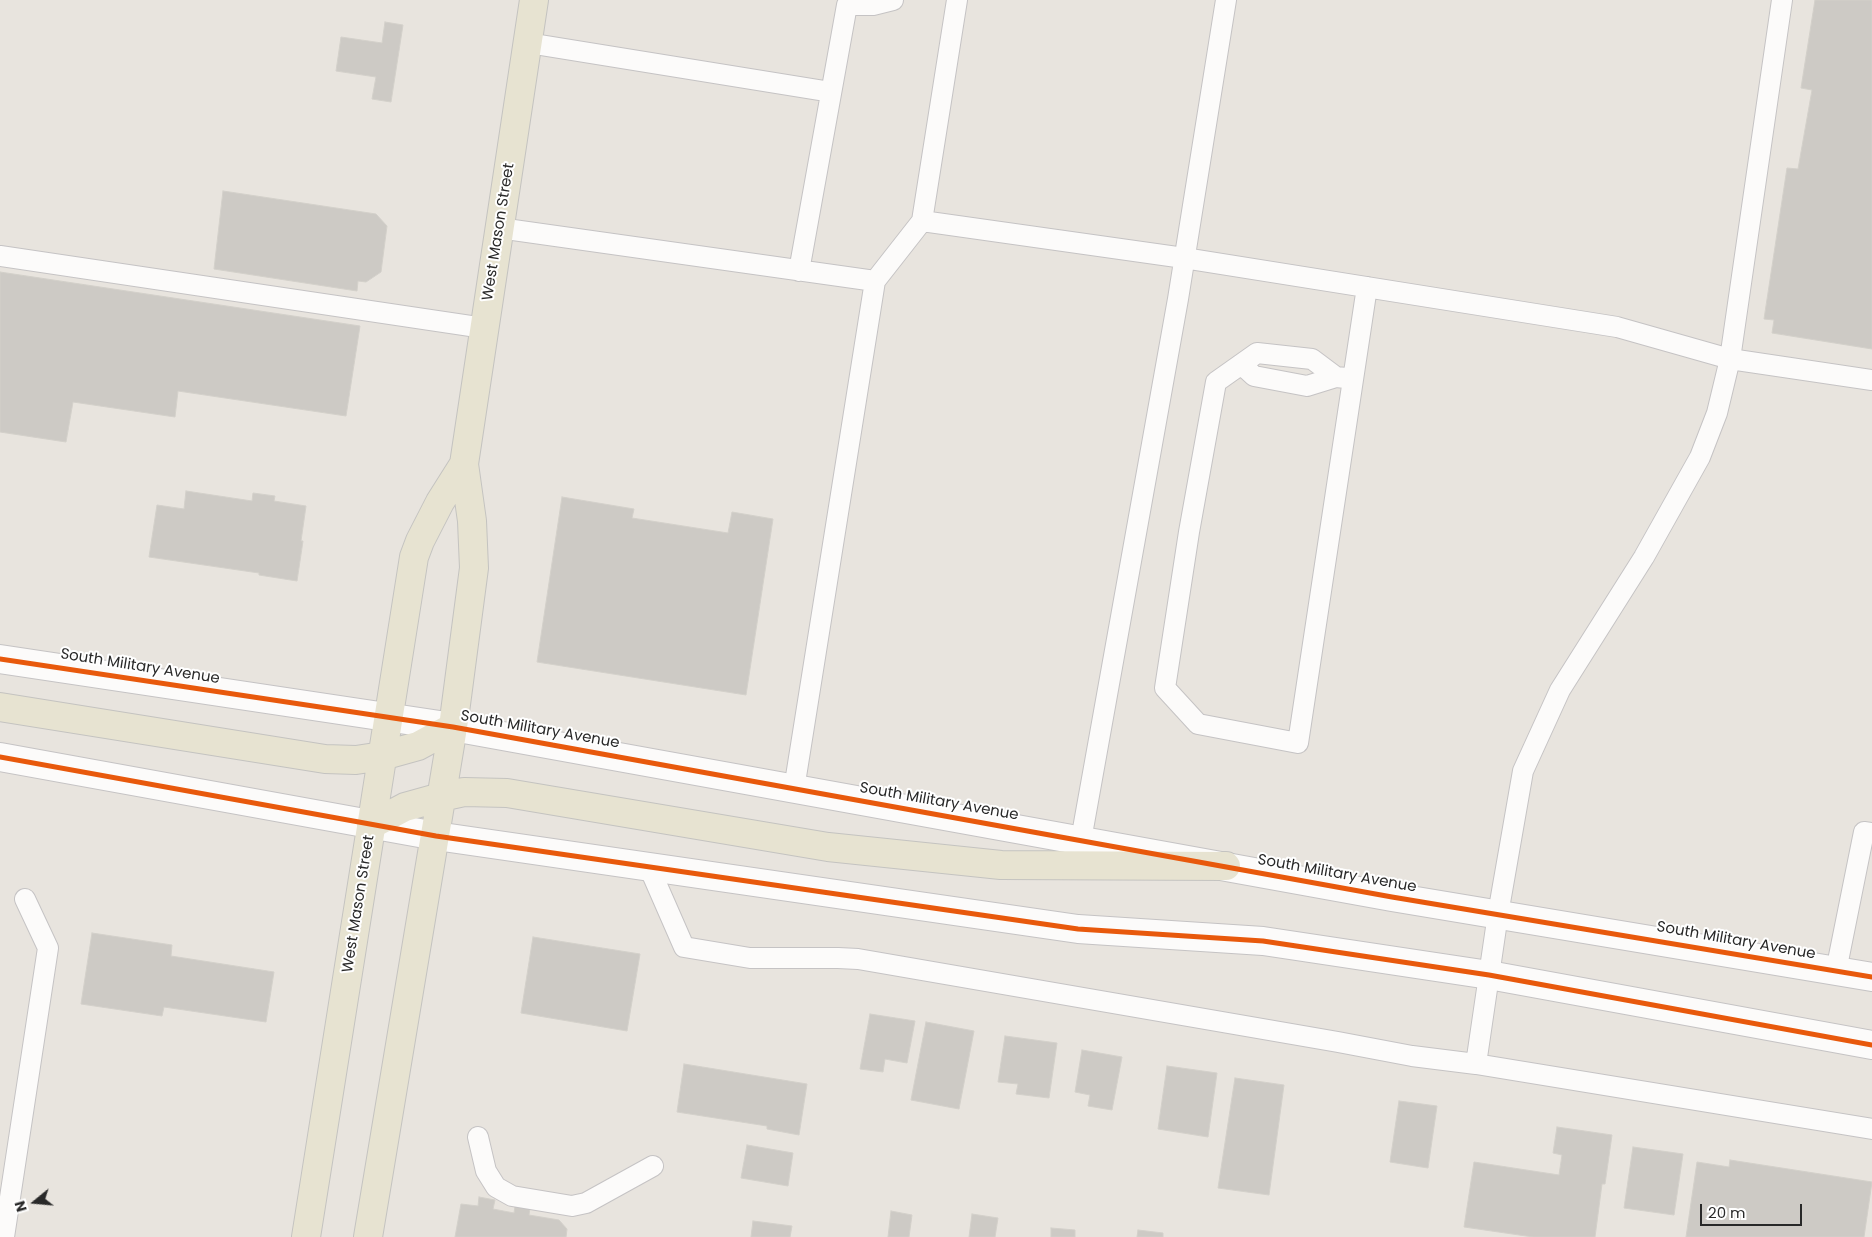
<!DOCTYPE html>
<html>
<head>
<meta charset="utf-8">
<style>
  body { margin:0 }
  #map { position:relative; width:1872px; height:1237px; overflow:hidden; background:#e8e4de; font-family:Poppins,sans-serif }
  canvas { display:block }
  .north { position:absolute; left:10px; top:1177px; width:50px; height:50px; -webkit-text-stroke:4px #fff; paint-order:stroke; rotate:253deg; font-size:14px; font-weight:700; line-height:20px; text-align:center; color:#292929 }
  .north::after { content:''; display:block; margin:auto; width:18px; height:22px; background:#292929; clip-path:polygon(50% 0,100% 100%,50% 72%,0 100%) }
  .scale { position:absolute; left:1700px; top:1204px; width:102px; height:22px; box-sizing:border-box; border:2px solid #292929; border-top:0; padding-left:6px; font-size:15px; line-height:18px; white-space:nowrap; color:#292929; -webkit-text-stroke:4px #fff; paint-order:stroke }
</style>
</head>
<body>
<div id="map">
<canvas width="1872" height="1237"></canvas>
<div class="north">N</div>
<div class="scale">20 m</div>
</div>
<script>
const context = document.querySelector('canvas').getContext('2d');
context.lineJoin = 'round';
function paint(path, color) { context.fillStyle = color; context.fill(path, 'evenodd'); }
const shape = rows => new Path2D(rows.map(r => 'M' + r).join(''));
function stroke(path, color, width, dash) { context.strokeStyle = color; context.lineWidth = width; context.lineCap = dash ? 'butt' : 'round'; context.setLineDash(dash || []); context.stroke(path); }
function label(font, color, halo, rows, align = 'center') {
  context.font = font + ' Poppins,sans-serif'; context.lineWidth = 4; context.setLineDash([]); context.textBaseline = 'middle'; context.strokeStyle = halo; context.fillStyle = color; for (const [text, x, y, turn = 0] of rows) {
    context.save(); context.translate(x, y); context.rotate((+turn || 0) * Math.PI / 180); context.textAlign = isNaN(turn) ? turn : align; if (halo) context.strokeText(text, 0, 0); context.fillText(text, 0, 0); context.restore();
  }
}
const building = shape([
  [1815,0,1872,0,1872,349,1772,333,1774,320,1764,319,1787,168,1798,169,1812,90,1801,88,1815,0],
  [385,22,403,25,391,102,372,99,376,77,336,71,341,37,382,43,385,22],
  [223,191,376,214,387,226,381,272,366,282,358,281,357,291,214,269,223,191],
  [0,272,360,326,346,416,178,391,175,417,73,402,66,442,0,432,0,272],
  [186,491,252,501,253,493,275,496,274,501,306,506,301,541,303,541,297,581,259,575,259,573,149,557,157,505,184,509,186,491],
  [562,497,634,509,632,518,728,533,732,512,773,519,746,695,537,662,562,497],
  [92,933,172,945,171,956,274,972,266,1022,164,1007,162,1016,81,1004,92,933],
  [533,937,640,954,627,1031,521,1013,533,937],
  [870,1014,915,1021,907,1063,885,1059,883,1072,860,1069,870,1014],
  [926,1022,974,1031,959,1109,911,1100,926,1022],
  [1005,1036,1057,1043,1049,1098,1016,1094,1018,1084,998,1082,1005,1036],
  [1082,1050,1122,1057,1112,1110,1088,1106,1090,1095,1075,1092,1082,1050],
  [684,1064,807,1084,799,1135,767,1129,767,1126,677,1112,684,1064],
  [1167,1066,1217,1073,1208,1137,1158,1129,1167,1066],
  [1235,1078,1284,1085,1269,1195,1218,1188,1235,1078],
  [1399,1101,1437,1106,1428,1168,1390,1162,1399,1101],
  [1557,1127,1612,1135,1605,1184,1602,1184,1595,1237,1533,1237,1464,1227,1474,1162,1559,1175,1562,1155,1553,1153,1557,1127],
  [747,1145,793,1153,788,1186,741,1178,747,1145],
  [1633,1147,1683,1154,1674,1215,1624,1208,1633,1147],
  [1730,1160,1872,1182,1864,1237,1686,1237,1697,1162,1729,1167,1730,1160],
  [479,1197,495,1200,493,1209,514,1213,515,1206,530,1208,529,1215,559,1220,567,1229,566,1237,455,1237,461,1204,478,1206,479,1197],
  [891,1211,912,1215,909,1237,888,1237,891,1211],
  [972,1214,998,1218,995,1237,969,1237,972,1214],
  [753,1221,792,1226,790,1237,751,1237,753,1221],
  [1051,1228,1075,1230,1075,1237,1051,1237,1051,1228],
  [1138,1230,1163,1233,1163,1237,1137,1237,1138,1230]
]);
const service = shape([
  [528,43,831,92],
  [922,221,1184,258,1617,327,1730,359,1872,380],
  [499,228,875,281],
  [0,256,484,328],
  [799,271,847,5,873,5,893,0],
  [1242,365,1254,376,1307,386,1336,377,1346,378],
  [1336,377,1312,359,1257,353,1216,382,1189,532,1165,688,1198,724,1298,743,1367,287],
  [794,789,875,281,922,221,957,0],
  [1081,840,1178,299,1226,0],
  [649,867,684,947,750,958,838,958,858,959,1338,1042,1412,1056,1476,1064,1872,1129],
  [1836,971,1864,832,1872,833],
  [1476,1064,1498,914,1523,771,1560,690,1644,557,1700,457,1717,413,1730,359,1782,0],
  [478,1137,486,1171,496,1187,512,1196,572,1206,586,1203,653,1166],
  [4,1237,48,948,25,899]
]);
const secondary = shape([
  [0,659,453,727,1392,897,1872,977],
  [0,757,436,836,1078,929,1263,941,1489,975,1872,1045]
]);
const primary = shape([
  [0,707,325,759,356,760,382,756,418,746,453,727],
  [371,825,405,807,441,797,464,792,507,793,828,847,1001,865,1226,866],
  [306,1237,414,557,420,541,440,502,464,464],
  [368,1237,453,727,474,568,472,521,464,464,534,0]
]);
const cycleway = shape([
  [0,659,453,727,1392,897,1872,977],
  [0,757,436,836,1078,929,1263,941,1489,975,1872,1045]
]);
const streetNames = [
  ["West Mason Street",499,232,-81],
  ["South Military Avenue",140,667,9],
  ["South Military Avenue",540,730,10],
  ["South Military Avenue",939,802,10],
  ["South Military Avenue",1337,874,10],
  ["West Mason Street",359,904,-81],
  ["South Military Avenue",1736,941,10]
];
paint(building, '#cdcac5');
stroke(building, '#d3d0ca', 1);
stroke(service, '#c5c3c4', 22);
stroke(secondary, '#c5c3c4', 30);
stroke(primary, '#c4c3c0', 30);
stroke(service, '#fcfbfa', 20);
stroke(secondary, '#fcfbfa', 28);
stroke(primary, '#e7e3d1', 28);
stroke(cycleway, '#e8590c', 5);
label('15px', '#292929', '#fff', streetNames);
</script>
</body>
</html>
